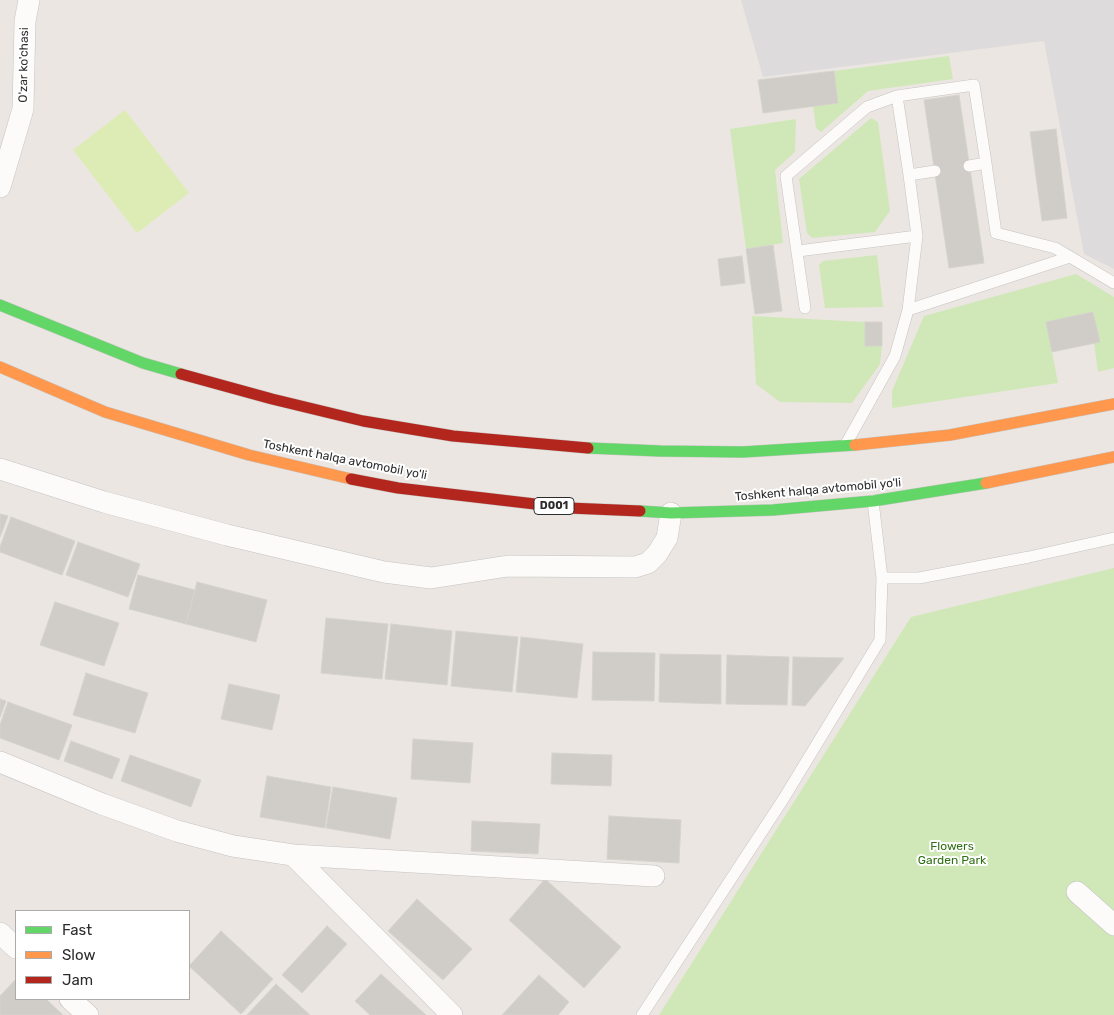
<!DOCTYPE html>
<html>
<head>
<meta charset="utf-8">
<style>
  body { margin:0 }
  #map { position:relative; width:1114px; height:1015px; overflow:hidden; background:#ebe6e1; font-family:Rubik,sans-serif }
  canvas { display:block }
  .legend { position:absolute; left:15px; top:910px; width:175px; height:90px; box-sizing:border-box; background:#fff; border:1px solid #ababab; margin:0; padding:6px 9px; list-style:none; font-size:15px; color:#2c2c2c }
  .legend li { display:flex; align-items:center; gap:10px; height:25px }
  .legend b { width:25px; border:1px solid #ababab }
</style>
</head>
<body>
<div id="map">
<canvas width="1114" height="1015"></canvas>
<ul class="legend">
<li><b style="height:6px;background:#63d668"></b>Fast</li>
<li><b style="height:6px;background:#ff974d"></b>Slow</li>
<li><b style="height:6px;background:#b3261e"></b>Jam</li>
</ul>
</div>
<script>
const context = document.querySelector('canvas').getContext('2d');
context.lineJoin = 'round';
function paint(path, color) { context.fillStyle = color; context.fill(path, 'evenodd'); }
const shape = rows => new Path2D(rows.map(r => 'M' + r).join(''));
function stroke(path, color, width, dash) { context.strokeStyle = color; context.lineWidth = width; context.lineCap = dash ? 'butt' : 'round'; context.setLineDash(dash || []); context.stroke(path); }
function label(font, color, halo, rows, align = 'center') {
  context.font = font + ' Rubik,sans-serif'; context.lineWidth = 4; context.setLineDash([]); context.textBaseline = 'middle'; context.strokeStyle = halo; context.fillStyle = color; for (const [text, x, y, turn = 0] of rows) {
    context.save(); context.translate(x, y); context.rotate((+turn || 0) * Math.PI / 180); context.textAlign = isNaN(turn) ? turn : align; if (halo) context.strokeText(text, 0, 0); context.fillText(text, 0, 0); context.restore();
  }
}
const industrial = shape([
  [741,0,1114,0,1114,269,1084,254,1044,41,763,77]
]);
const green = shape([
  [949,56,953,79,868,91,821,132,816,128,813,106,838,103,834,71],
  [871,118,878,122,890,211,875,232,812,238,807,233,799,179],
  [796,119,795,152,775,170,783,243,746,249,730,129],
  [877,255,883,307,825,308,819,265,823,261],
  [1076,274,1114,297,1114,368,1098,372,1094,343,1099,342,1093,312,1052,352,1058,383,892,408,892,391,924,316],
  [752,316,865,322,865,346,882,346,880,364,852,403,780,402,756,384],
  [1114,568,1114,1015,659,1015,911,617]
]);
const pitch = shape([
  [125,110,189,193,137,233,73,150]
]);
const building = shape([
  [834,71,838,103,763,113,758,80,834,71],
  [959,95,984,263,949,268,924,100,959,95],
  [1056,129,1067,218,1042,221,1030,132,1056,129],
  [773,245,782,311,755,314,746,249,773,245],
  [742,256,745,283,721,286,718,259,742,256],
  [1093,312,1100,342,1052,352,1046,322,1093,312],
  [865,322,882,322,882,346,865,346,865,322],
  [0,514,8,516,0,537,0,514],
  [11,517,75,541,62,575,0,552,0,547,11,517],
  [78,542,140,564,128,597,66,575,78,542],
  [138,575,195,590,186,624,129,609,138,575],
  [197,582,267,600,256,642,186,624,197,582],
  [55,602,119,623,104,666,40,645,55,602],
  [326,618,388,624,382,679,321,673,326,618],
  [391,624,452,631,447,685,385,679,391,624],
  [456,631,518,637,512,692,451,686,456,631],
  [521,637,583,644,577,698,516,692,521,637],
  [593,652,655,653,654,701,592,700,593,652],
  [660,654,721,655,721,704,659,702,660,654],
  [727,655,789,657,787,705,726,704,727,655],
  [793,657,844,658,805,706,792,705,793,657],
  [86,673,148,693,135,733,73,715,86,673],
  [229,684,280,695,272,730,221,719,229,684],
  [0,699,6,701,0,717,0,699],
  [8,702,72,725,59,760,0,738,0,725,8,702],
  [413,739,473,743,470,783,411,779,413,739],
  [71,741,120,759,112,779,64,761,71,741],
  [552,753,612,755,611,786,551,784,552,753],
  [130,755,201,780,191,807,121,781,130,755],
  [267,776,331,787,325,828,260,817,267,776],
  [333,787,397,798,390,839,326,828,333,787],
  [609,816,681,820,679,863,607,859,609,816],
  [472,821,540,824,538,854,471,851,472,821],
  [545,879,621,947,584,988,509,920,545,879],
  [417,899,472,949,443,980,388,931,417,899],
  [327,926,347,944,302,993,282,975,327,926],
  [221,931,273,979,241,1014,189,966,221,931],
  [381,974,426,1015,370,1015,355,1001,381,974],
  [539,975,569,1002,558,1015,502,1015,539,975],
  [16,979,16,999,46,999,63,1015,0,1015,0,996,16,979],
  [276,984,310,1015,247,1015,276,984]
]);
const lane = shape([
  [969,166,986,163,996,233,1055,248,1114,283],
  [909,175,897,96,974,85,986,163],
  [798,251,917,236],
  [805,308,786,176,867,107,897,96],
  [908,310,1070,257],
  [846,444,895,356,908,310,917,236,909,175,935,171],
  [882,578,919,578,1029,557,1114,538],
  [642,1015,784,798,880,640,882,578,873,501]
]);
const street = shape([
  [0,187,23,109,25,21,29,0],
  [0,469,104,502,227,535,384,572,431,578,508,566,635,567,648,563,657,554,667,538,671,513],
  [0,762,102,804,177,831,233,846,293,855,654,876],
  [293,855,452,1015],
  [1077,892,1114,925],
  [0,933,16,948],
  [70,999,88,1015]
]);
const fast = shape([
  [0,305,143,363,181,374],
  [588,448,660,451,743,452,855,445],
  [640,511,671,513,773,510,873,501,986,483]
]);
const slow = shape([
  [0,367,105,412,249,455,351,479],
  [855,445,950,435,1114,404],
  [986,483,1114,457]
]);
const jam = shape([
  [181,374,272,399,363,421,453,436,588,448],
  [351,479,398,488,569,508,640,511]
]);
const shields = [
  [554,506,40]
];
const shieldNames = [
  ["D001",554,506]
];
const streetNames = [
  ["O'zar ko'chasi",24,65,-89],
  ["Toshkent halqa avtomobil yo'li",345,460,11],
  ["Toshkent halqa avtomobil yo'li",818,490,-5]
];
const parkNames = [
  ["Flowers",952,847],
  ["Garden Park",952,861]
];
paint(industrial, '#dedbdd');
paint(green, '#d0e8b8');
paint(pitch, '#ddecb5');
paint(building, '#d0ccc8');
stroke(building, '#d6d2cd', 1);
stroke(lane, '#c4c3c3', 12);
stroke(street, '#c4c3c3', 22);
stroke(fast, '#c6c4c2', 12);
stroke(slow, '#c6c4c2', 12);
stroke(jam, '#c6c4c2', 12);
stroke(lane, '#fcfbfa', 11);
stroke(street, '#fcfbfa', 21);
stroke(fast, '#63d668', 11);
stroke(slow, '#ff974d', 11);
stroke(jam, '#b3261e', 11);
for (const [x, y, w] of shields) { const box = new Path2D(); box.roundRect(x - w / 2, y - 8.5, w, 17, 4); context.fillStyle = '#fff'; context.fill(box); stroke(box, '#2c2c2c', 1); }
label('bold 11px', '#2c2c2c', null, shieldNames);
label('12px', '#2c2c2c', '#fff', streetNames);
label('12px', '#307015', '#fff', parkNames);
</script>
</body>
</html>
